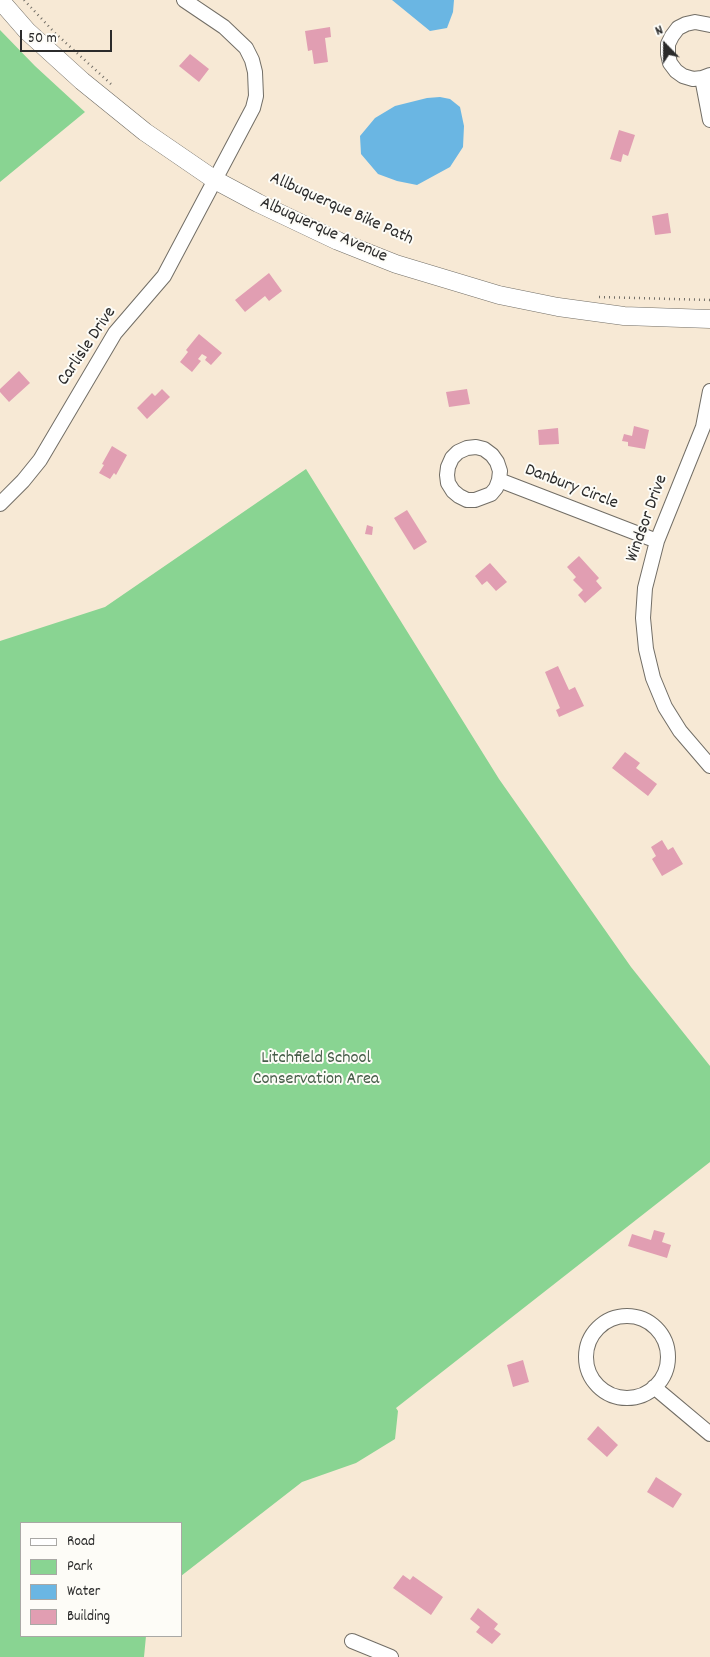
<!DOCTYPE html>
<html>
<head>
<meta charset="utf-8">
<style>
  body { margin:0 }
  #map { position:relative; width:710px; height:1657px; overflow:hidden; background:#f7e9d5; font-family:Dekko,sans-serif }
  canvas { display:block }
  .legend { position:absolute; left:20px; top:1522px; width:162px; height:115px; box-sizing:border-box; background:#fdfcf7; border:1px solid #a9a8a5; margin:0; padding:6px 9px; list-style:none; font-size:15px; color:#2b2b2b }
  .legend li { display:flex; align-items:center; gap:10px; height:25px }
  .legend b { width:25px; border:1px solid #a9a8a5 }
  .north { position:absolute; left:640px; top:20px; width:50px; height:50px; -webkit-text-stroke:4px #fdfcf7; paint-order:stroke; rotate:338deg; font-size:14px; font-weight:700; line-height:20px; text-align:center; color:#2b2b2b }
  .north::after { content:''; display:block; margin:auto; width:18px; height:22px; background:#2b2b2b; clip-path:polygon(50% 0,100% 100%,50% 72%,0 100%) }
  .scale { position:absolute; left:20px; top:30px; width:92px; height:22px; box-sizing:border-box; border:2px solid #2b2b2b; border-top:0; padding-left:6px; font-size:15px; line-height:18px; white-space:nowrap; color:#2b2b2b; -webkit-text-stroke:4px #fdfcf7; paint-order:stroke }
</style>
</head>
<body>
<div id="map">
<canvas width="710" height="1657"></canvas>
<ul class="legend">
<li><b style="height:6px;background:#fff"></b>Road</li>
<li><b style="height:14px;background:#89d492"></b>Park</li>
<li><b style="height:14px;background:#6ab6e3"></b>Water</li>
<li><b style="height:14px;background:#e19eb2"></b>Building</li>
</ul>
<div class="north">N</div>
<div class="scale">50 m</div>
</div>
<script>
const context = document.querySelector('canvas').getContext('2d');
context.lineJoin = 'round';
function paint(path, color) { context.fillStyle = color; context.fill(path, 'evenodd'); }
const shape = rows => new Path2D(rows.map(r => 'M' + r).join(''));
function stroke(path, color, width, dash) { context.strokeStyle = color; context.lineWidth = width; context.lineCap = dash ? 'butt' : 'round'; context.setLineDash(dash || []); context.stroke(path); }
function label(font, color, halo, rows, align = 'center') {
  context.font = font + ' Dekko,sans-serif'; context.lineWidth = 4; context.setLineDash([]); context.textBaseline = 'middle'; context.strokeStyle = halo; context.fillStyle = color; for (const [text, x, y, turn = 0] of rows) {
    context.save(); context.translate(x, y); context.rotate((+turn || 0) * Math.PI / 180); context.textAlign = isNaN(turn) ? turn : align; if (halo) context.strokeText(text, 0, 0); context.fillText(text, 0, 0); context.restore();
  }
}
const green = shape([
  [0,30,35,66,85,112,0,182],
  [306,469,499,779,631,967,710,1066,710,1162,396,1408,398,1411,395,1439,356,1463,302,1482,181,1576,181,1523,21,1523,21,1636,146,1636,144,1657,0,1657,0,641,105,607]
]);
const water = shape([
  [392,0,454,0,453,12,447,28,430,31],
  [440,97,450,99,460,107,464,126,463,147,450,167,417,185,397,181,378,174,361,154,360,136,375,118,395,106,427,98]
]);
const building = shape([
  [330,27,331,37,325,38,328,62,314,64,312,50,308,51,305,31],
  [190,54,209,69,199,82,179,66],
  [619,130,635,135,628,156,623,154,621,162,610,159],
  [668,213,671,233,655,235,652,216],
  [269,273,282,291,269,301,265,296,245,312,235,300],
  [199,334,222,353,211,365,205,360,207,357,202,354,198,359,201,361,192,372,180,362,188,352,186,350],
  [19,371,30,383,9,402,0,392,0,389],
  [162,389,170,397,147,419,137,408,152,393,155,396],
  [467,389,470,404,449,407,446,392],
  [634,426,649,430,645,449,628,446,628,442,622,441,624,434,632,436],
  [558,428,559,444,539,445,538,430],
  [112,446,127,455,116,475,114,473,110,479,99,473,104,465,102,464],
  [407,510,427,542,414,550,394,518],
  [367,525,373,527,372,535,365,534],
  [579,556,599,578,596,581,602,588,585,603,578,595,583,590,573,580,576,577,567,567],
  [490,563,507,582,496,591,487,581,482,585,475,576],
  [558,666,569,690,575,687,584,706,559,717,556,710,560,708,545,672],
  [625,752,640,763,636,768,657,784,648,796,612,768],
  [662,840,668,850,673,847,683,864,662,876,652,859,656,856,651,847],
  [654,1230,665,1233,662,1242,671,1245,667,1258,628,1246,632,1234,651,1240],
  [523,1360,529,1382,513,1387,507,1365],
  [598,1426,618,1445,607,1457,587,1439],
  [656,1477,682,1494,673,1508,647,1492],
  [403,1575,410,1580,413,1576,443,1597,431,1615,393,1588],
  [478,1608,498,1624,494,1629,501,1634,492,1644,476,1632,480,1627,470,1619]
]);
const path = shape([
  [24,0,55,33,111,84],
  [599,297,710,300]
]);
const minor = shape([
  [710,25,695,22,686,24,678,28,672,36,668,44,668,54,670,63,676,71,683,76,693,79,702,78,710,75],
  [702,78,710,120],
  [710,391,703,427,657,541,645,588,643,618,646,649,653,678,665,707,680,731,710,766],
  [499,480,496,488,491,494,475,500,467,500,459,496,453,491,448,483,447,475,448,467,452,458,458,452,467,448,476,447,484,449,492,455,497,462,500,471,499,480,657,541],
  [0,504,23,481,40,460,115,333,164,276,253,108,256,96,255,72,252,60,246,48,224,27,184,0],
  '586 1357a41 41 0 1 1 82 0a41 41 0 1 1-82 0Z',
  [654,1387,710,1434],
  [352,1641,391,1657]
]);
const tertiary = shape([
  [0,0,27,31,82,81,145,132,215,180,258,203,338,241,396,264,499,295,558,307,624,316,710,319]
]);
const streetNames = [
  ["Allbuquerque Bike Path",341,210,24],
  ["Albuquerque Avenue",323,231,24],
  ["Carlisle Drive",88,347,-56],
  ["Danbury Circle",571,488,21],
  ["Windsor Drive",648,519,-70]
];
const parkNames = [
  ["Litchfield School",316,1060],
  ["Conservation Area",316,1081]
];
paint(green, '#89d492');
paint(water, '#6ab6e3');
paint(building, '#e19eb2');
stroke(minor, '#726e66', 16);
stroke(tertiary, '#726e66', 19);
stroke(path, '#726e66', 2.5, [1, 4]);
stroke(minor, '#fff', 14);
stroke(tertiary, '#fff', 18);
label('18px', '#2b2b2b', '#fdfcf7', streetNames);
label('18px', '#475e4a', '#fdfcf7', parkNames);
</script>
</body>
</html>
